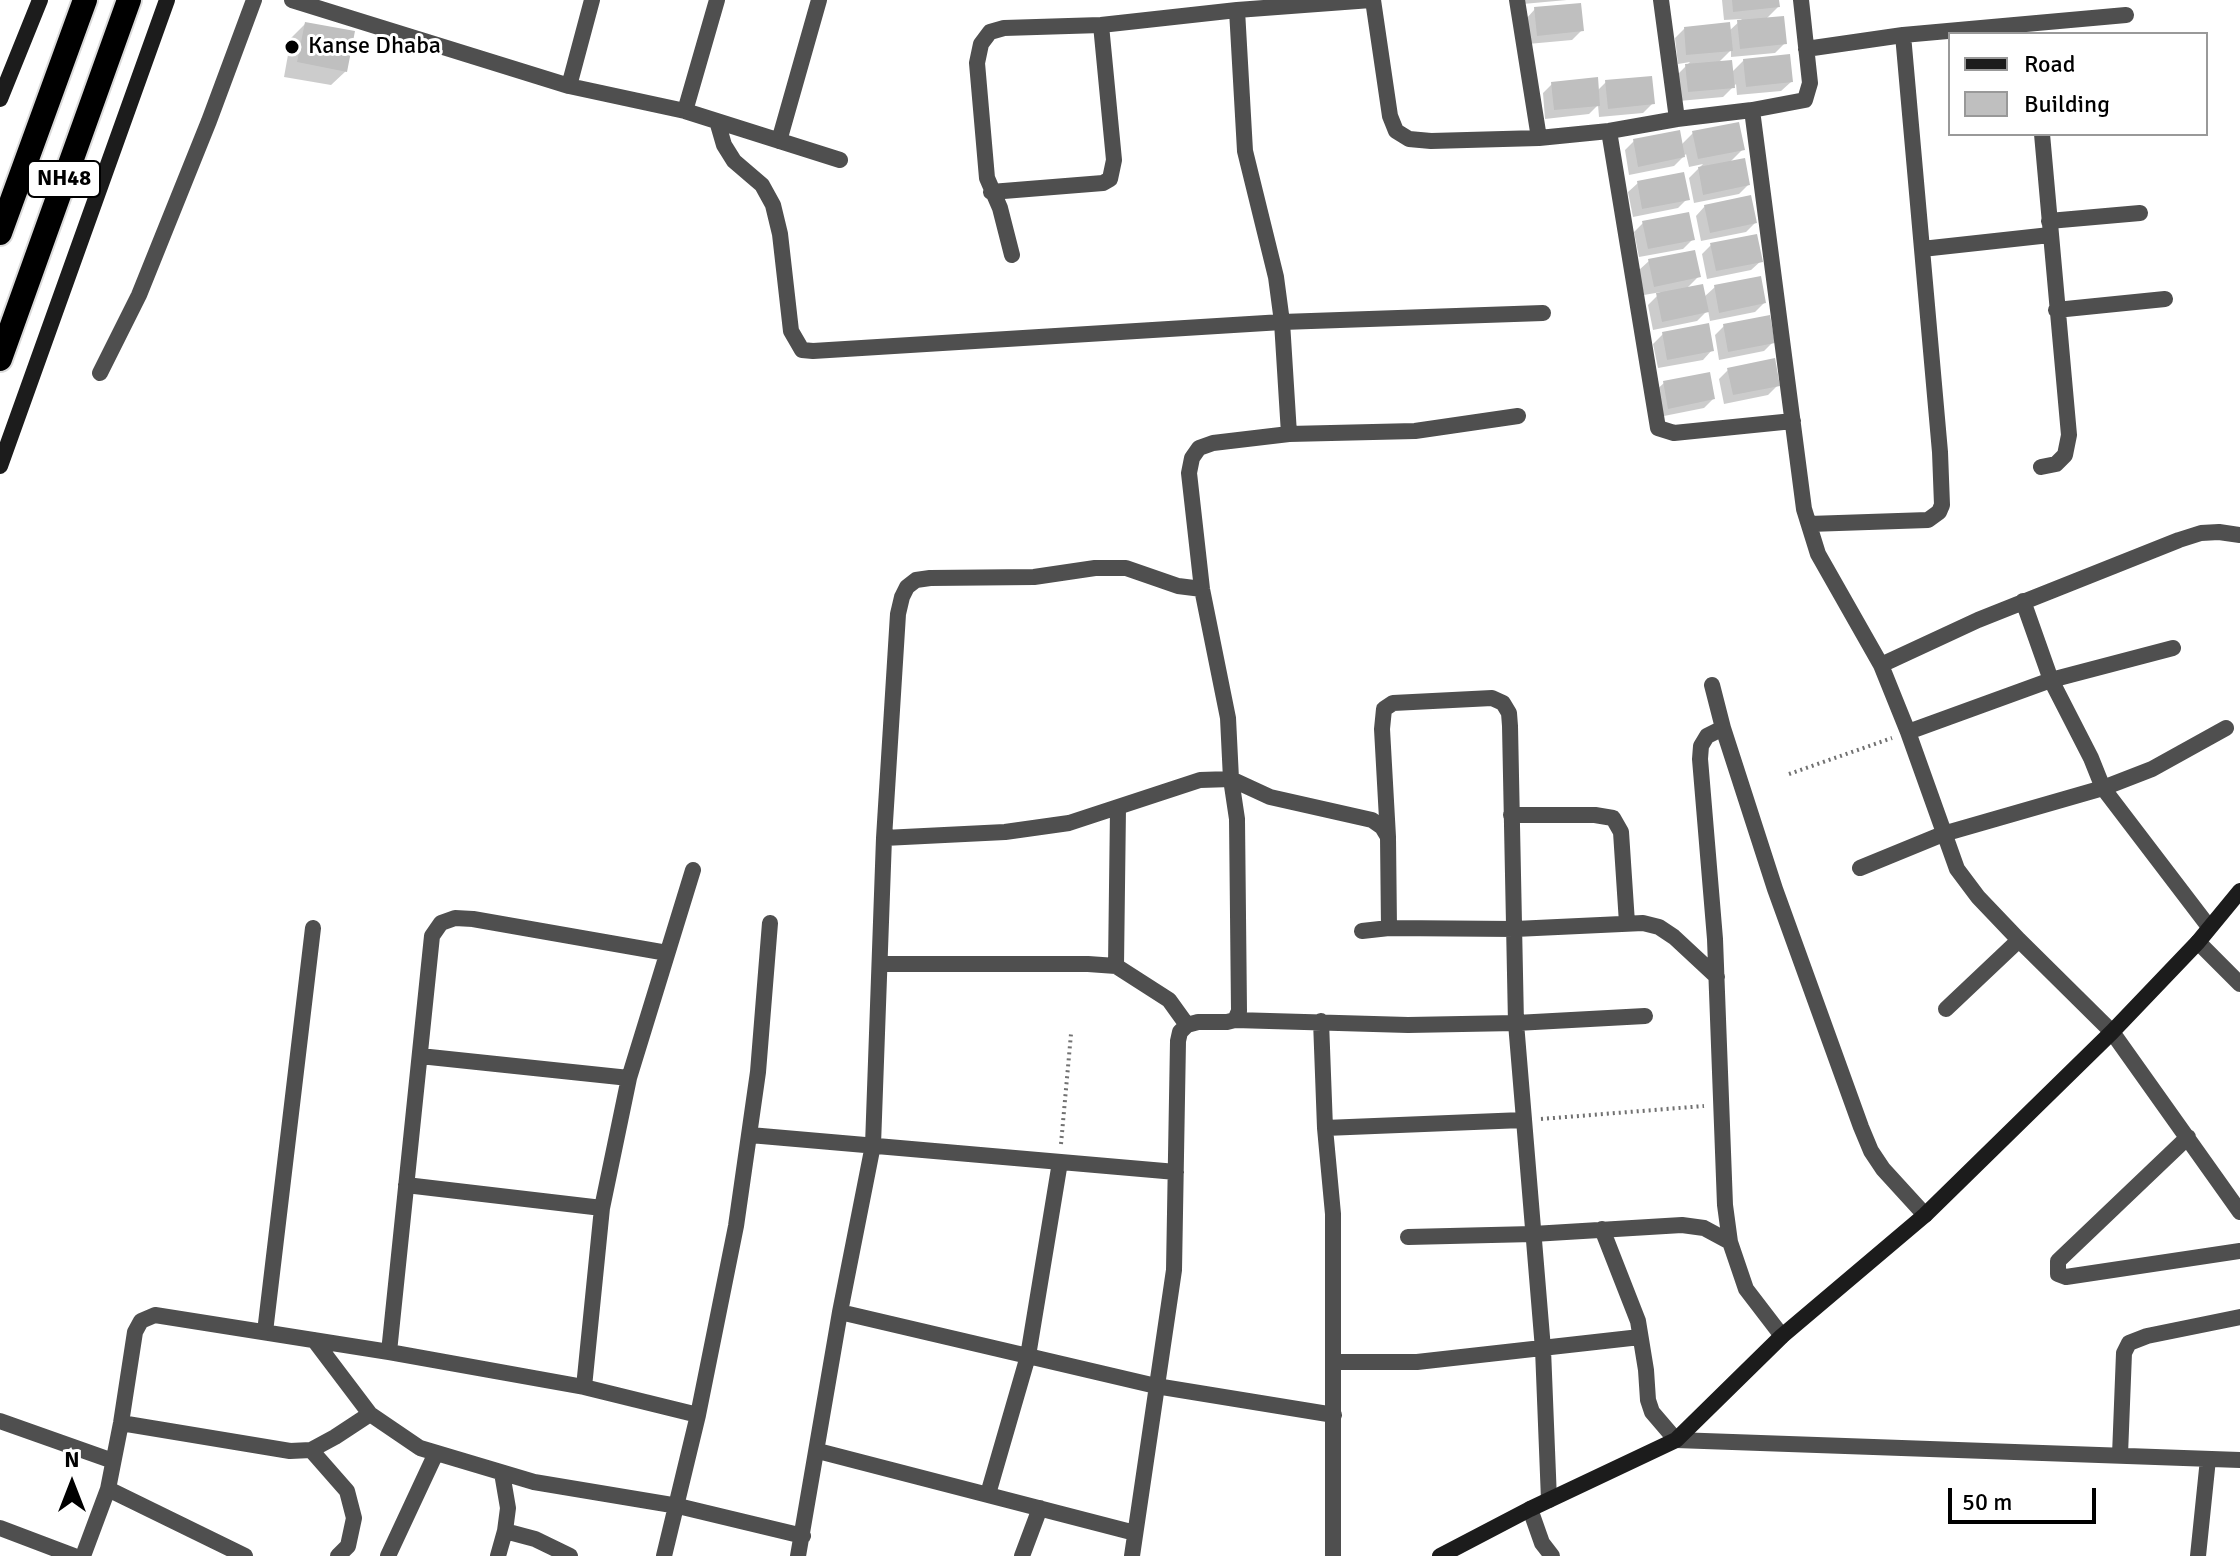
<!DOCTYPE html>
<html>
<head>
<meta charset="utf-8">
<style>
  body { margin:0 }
  #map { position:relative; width:2240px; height:1556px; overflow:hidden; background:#fff; font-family:Signika,sans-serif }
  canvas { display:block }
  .legend { position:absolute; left:1948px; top:32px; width:260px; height:104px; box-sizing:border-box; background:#fff; border:2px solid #999; margin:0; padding:10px 14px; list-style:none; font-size:24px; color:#000 }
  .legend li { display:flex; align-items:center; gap:16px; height:40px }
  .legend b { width:40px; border:2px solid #999 }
  .north { position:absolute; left:32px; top:1444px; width:80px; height:80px; -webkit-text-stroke:6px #fff; paint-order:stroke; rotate:0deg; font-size:22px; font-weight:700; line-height:32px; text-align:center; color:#000 }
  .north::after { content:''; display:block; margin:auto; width:28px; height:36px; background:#000; clip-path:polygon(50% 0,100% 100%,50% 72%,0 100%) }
  .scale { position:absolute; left:1948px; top:1488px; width:148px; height:36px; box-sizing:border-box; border:4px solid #000; border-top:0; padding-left:10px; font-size:24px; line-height:28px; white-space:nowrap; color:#000; -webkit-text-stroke:6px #fff; paint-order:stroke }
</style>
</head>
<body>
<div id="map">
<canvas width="2240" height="1556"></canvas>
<ul class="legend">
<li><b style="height:10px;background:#1c1c1c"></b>Road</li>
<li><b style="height:22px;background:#bfbfbf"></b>Building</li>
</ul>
<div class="north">N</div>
<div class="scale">50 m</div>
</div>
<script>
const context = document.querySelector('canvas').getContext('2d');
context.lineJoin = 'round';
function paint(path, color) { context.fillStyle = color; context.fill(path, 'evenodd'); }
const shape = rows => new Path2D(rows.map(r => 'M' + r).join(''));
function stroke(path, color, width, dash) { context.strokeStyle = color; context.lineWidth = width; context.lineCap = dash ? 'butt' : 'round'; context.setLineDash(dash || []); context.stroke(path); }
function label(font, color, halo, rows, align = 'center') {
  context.font = font + ' Signika,sans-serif'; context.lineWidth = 6; context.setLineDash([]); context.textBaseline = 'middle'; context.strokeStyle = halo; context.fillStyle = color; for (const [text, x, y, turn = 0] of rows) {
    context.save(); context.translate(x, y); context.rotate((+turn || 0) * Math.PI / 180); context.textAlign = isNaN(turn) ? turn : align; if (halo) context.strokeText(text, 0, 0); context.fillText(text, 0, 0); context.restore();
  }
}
const shadow = shape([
  [1523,0,1567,0,1523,4],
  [1722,0,1777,0,1778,7,1765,20,1785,43,1775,53,1731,57,1731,50,1718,63,1731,73,1744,60,1791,82,1781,91,1737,95,1736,84,1723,97,1679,101,1677,75,1690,62,1678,64,1675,38,1684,29,1729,31,1742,19,1724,20],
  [1535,9,1582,30,1572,40,1528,44,1526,19],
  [305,24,346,71,331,85,284,77,291,38],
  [1606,82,1653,103,1643,113,1599,117,1598,105,1589,114,1545,119,1543,93,1552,84,1597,91],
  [1693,133,1743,149,1729,163,1748,185,1739,194,1694,203,1689,178,1703,164,1689,167,1686,154,1674,166,1629,175,1625,150,1634,141,1681,145],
  [1638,183,1687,199,1678,208,1633,217,1628,192],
  [1705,206,1755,223,1746,232,1701,241,1696,216],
  [1643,223,1693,239,1683,249,1639,257,1634,232],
  [1711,245,1761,261,1751,270,1707,279,1702,254],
  [1649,261,1698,277,1685,290,1704,297,1715,287,1764,303,1755,312,1710,321,1708,310,1697,321,1653,330,1648,305,1661,292,1644,295,1639,270],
  [1724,326,1773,342,1764,351,1719,360,1715,335],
  [1663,334,1712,350,1703,360,1658,368,1653,344],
  [1728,370,1778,385,1768,395,1724,404,1719,379],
  [1664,383,1713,399,1704,408,1659,417,1654,392]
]);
const building = shape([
  [1732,0,1779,0,1780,7,1733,12],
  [1581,3,1584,31,1537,36,1534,7],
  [1784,16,1787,44,1740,49,1737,20],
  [305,22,355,31,347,72,297,62],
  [1730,22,1733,51,1686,55,1684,27],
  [1790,54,1793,82,1746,87,1743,59],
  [1732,60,1735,88,1688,92,1685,64],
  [1652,76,1655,104,1608,109,1605,80],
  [1598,77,1600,106,1554,110,1551,82],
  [1739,122,1745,150,1698,159,1692,131],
  [1680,130,1685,157,1638,167,1633,139],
  [1745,158,1750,185,1703,195,1698,167],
  [1684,172,1690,200,1642,209,1637,181],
  [1751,195,1757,223,1710,233,1704,205],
  [1689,212,1695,240,1648,249,1642,221],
  [1757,234,1763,262,1716,271,1710,243],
  [1695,250,1701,277,1654,287,1648,259],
  [1761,276,1766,303,1719,313,1714,285],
  [1703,284,1709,312,1662,322,1656,293],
  [1770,315,1775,343,1728,352,1723,324],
  [1709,323,1714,351,1667,360,1662,332],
  [1775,358,1780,386,1733,395,1727,368],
  [1710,372,1715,399,1668,409,1663,381]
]);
const path = shape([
  [1789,774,1892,738],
  [1541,1119,1704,1106],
  [1061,1144,1071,1034]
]);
const street = shape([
  [292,0,569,86,685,111,840,160],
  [1373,0,1390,116,1396,131,1409,139,1431,141,1539,138,1609,131,1677,119,1661,0],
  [1517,0,1539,138],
  [1237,10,1245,151,1276,277,1282,322,1289,434,1415,431,1518,416],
  [1806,49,1903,35,2126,15],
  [569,86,592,0],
  [1752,110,1804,509,1818,554,1881,665,1908,732,1957,869,1978,897,2019,940,2112,1032,2240,1212],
  [685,111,717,0],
  [1677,119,1752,110,1805,100,1810,83,1801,0],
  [717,121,724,145,734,161,762,185,773,205,780,234,791,331,802,350,813,351,1282,322,1543,313],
  [1609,131,1658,428,1674,433,1793,421],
  [779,141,819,0],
  [991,192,1103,183,1110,179,1114,160,1101,25],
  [2049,221,2140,213],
  [1922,249,2050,235],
  [1012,255,1000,208,987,178,977,63,981,44,990,32,1004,28,1101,25,1237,10,1371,0],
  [2056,310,2165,299],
  [100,373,139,295,209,121,254,0],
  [2041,467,2056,464,2065,455,2069,435,2042,134],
  [1809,524,1928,520,1939,512,1942,505,1940,452,1903,35],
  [2023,601,2051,680,2091,758,2103,788,2209,927],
  [1881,665,1978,620,2179,540,2201,533,2219,532,2240,535],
  [1712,685,1723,728,1775,889,1861,1127,1871,1151,1883,1169,1925,1215],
  [1723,728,1707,736,1701,746,1700,759,1715,939,1725,1205,1730,1242,1746,1289,1782,1336],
  [1908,732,2051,680,2173,648],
  [1511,815,1595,815,1613,818,1621,832,1627,923],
  [1388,837,1382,729,1384,709,1393,703,1492,698,1503,703,1509,713,1510,726,1516,1023,1543,1349,1549,1500],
  [884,838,1005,832,1069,823,1200,780,1231,779,1270,797,1372,820,1382,827,1388,837,1389,928],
  [1860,868,1943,834,2103,788,2152,769,2226,728],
  [1362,931,1389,928,1515,929,1643,923,1659,927,1674,937,1717,977],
  [2198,942,2240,984],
  [880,964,1088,964,1116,966,1169,1000,1187,1025],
  [1116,966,1118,808],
  [1946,1009,2019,940],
  [1235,1020,1408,1025,1516,1023,1645,1016],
  [1321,1021,1325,1128,1333,1214,1333,1556],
  [420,1056,629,1078],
  [1325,1128,1523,1120],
  [750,1135,1176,1172],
  [2188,1137,2058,1261,2058,1274,2066,1277,2240,1251],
  [406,1185,602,1208],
  [1602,1229,1638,1321,1646,1370,1648,1400,1652,1412,1676,1440,2240,1460],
  [1408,1237,1533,1234,1682,1225,1704,1228,1730,1242],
  [840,1312,1156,1386,1334,1415],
  [265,1332,313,928],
  [314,1340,370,1414,420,1448,534,1482,678,1506,803,1536],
  [389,1352,432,936,441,923,455,918,473,919,667,953],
  [1333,1362,1417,1362,1640,1337],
  [584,1387,602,1208,629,1078,693,870],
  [0,1421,113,1461],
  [121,1423,290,1451,311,1450,335,1437,370,1414],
  [311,1450,347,1491,354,1518,348,1546,338,1556],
  [818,1451,1135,1533],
  [2120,1455,2124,1353,2129,1343,2147,1336,2240,1317],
  [108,1489,245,1556],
  [988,1494,1028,1356,1060,1162],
  [1530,1509,1542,1543,1552,1556],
  [0,1528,74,1556],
  [505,1531,535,1539,570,1556],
  [83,1556,108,1489,121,1423,135,1332,141,1321,155,1315,389,1352,584,1387,698,1415],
  [388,1556,436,1453],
  [498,1556,505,1531,508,1508,502,1473],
  [664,1556,698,1415,736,1226,758,1072,770,923],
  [798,1556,840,1312,873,1145,884,838,898,614,902,597,907,587,916,580,930,578,1034,577,1095,568,1126,568,1178,586,1202,589],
  [1022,1556,1040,1508],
  [1132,1556,1174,1270,1178,1041,1180,1032,1187,1025,1198,1022,1227,1022,1235,1020,1239,1011,1237,819,1231,779,1228,718,1202,589,1189,473,1192,458,1199,448,1213,443,1289,434],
  [2198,1556,2208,1459]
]);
const secondary = shape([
  [0,99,40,0],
  [0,466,167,0],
  [1440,1556,1530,1509,1676,1440,1782,1336,1925,1215,2112,1032,2198,942,2240,891]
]);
const highway = shape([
  [0,233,85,0],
  [0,359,129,0]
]);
const markers = [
  [292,47,8,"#000"]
];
const shields = [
  [64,179,72]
];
const shieldNames = [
  ["NH48",64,179]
];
const poiNames = [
  ["Kanse Dhaba",308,47]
];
paint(shadow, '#0003');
paint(building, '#bfbfbf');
stroke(highway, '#dbdbdb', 28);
stroke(path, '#717171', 4, [2, 4]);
stroke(street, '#4f4f4f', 16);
stroke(secondary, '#1c1c1c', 16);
stroke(highway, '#000', 24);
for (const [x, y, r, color] of markers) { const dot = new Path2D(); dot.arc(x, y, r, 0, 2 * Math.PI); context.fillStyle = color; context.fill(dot); stroke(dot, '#fff', 3); }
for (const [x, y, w] of shields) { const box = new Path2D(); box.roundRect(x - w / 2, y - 18, w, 36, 6); context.fillStyle = '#fff'; context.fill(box); stroke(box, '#000', 2); }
label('bold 22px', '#000', null, shieldNames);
label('24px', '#000', '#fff', poiNames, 'left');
</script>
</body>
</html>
